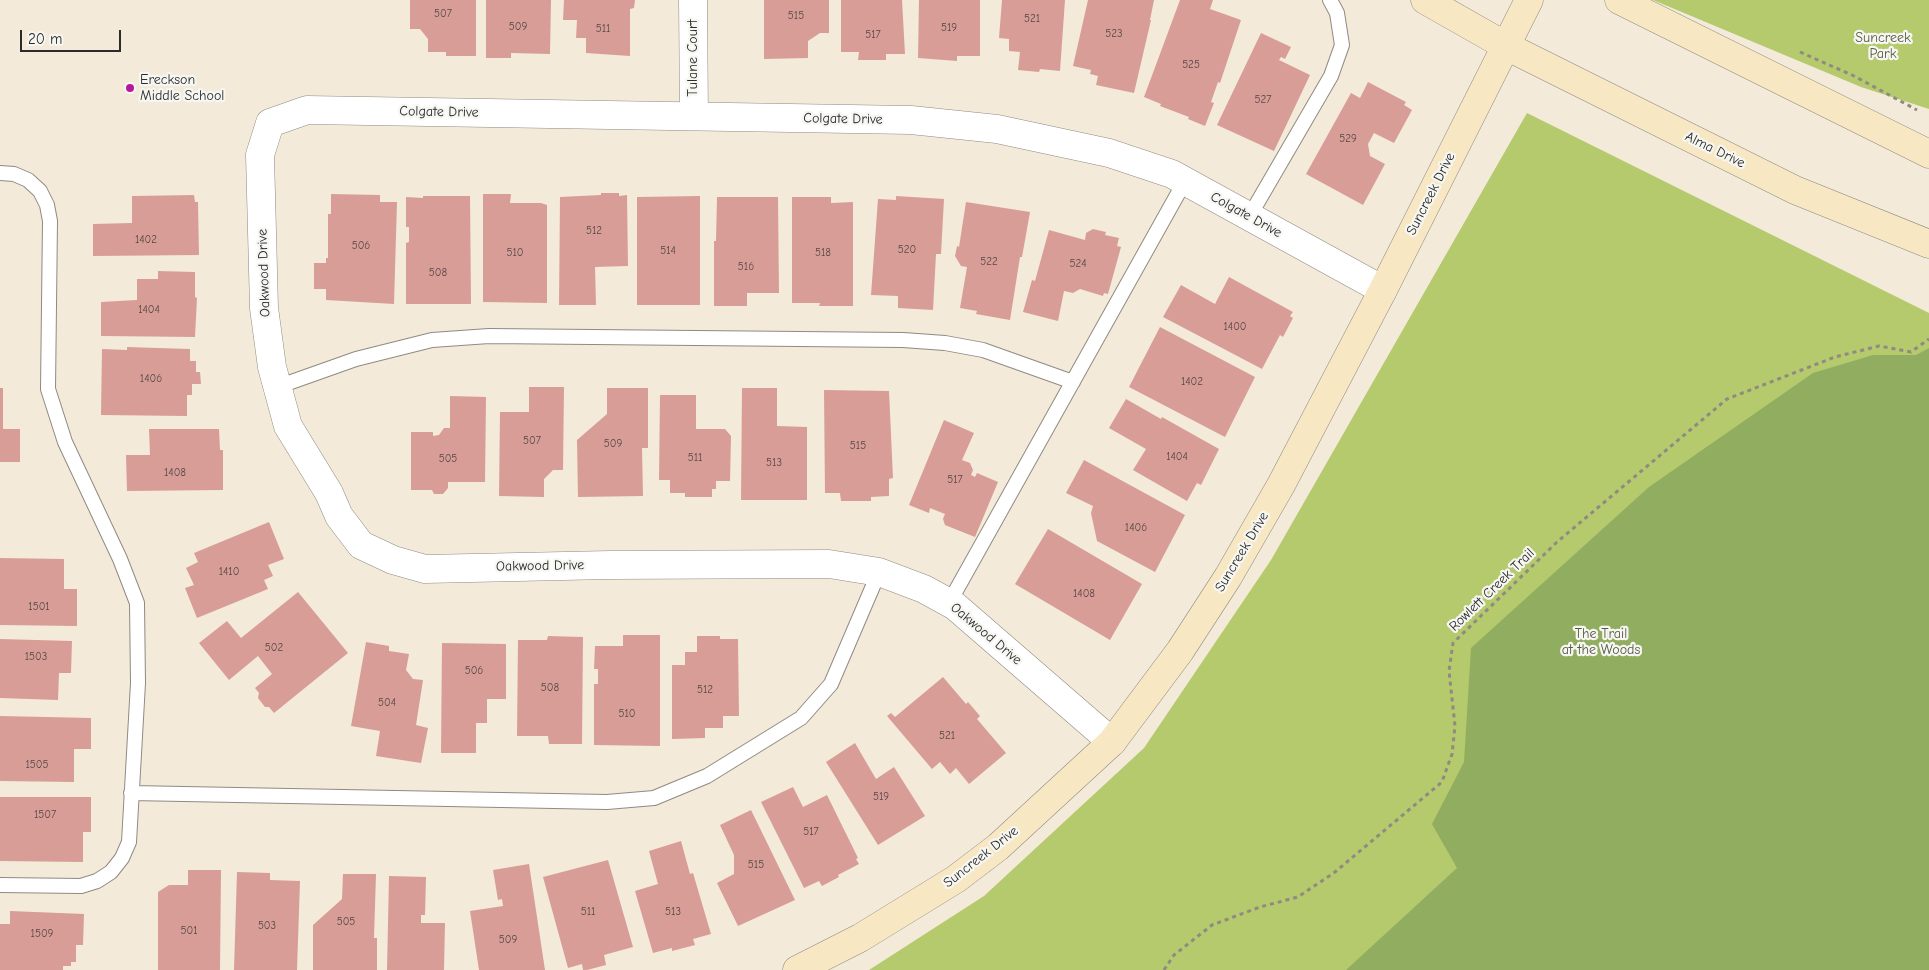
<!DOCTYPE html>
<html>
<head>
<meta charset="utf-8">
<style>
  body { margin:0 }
  #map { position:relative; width:1929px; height:970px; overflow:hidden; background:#f3ead9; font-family:"Comic Neue",sans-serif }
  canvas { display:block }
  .scale { position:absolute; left:20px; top:30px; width:101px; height:22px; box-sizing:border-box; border:2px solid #2b2b2b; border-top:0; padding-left:6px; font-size:15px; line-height:18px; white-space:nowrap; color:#2b2b2b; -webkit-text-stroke:4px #f6f6f2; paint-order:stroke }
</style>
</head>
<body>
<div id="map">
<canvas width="1929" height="970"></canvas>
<div class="scale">20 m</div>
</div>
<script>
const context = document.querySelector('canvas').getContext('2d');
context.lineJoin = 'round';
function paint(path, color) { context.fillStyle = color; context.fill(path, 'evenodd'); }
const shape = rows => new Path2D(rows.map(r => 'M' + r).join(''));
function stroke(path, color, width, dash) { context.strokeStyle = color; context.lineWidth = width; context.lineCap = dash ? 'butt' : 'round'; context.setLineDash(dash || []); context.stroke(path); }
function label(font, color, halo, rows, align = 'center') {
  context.font = font + ' "Comic Neue",sans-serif'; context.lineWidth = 4.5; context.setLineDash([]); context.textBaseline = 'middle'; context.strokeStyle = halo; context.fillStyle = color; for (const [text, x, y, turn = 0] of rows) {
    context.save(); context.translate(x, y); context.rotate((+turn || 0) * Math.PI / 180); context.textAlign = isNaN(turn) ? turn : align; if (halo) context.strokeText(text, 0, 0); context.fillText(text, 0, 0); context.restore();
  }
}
const green = shape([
  [1653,0,1929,0,1929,109,1861,87],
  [1527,113,1929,313,1929,970,869,970,984,896,1144,748,1271,560]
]);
const forest = shape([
  [1929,348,1929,970,1346,970,1457,868,1432,824,1464,762,1471,648,1649,487,1813,373,1873,355,1916,355]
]);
const building = shape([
  [410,0,476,0,476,56,446,56,446,52,428,52,428,39,420,29,410,29],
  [486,0,551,0,550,54,511,53,511,58,486,58],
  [564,0,635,0,634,8,630,9,630,56,586,53,586,38,576,38,577,20,563,20],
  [764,0,829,0,829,33,820,33,808,41,808,58,764,59],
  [841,0,902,0,905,54,886,54,886,60,858,60,859,52,841,52],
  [919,0,980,0,980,56,957,56,957,61,918,58],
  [1002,0,1065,0,1060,71,1040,69,1039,72,1018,70,1020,52,1009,51,1009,39,999,38],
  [1088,0,1154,0,1150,20,1151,20,1134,93,1096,85,1098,76,1090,74,1091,70,1073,66],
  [1180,0,1213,0,1210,9,1241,20,1220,83,1218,82,1211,102,1214,103,1205,126,1188,119,1189,117,1160,106,1161,104,1144,97],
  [1261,33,1291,47,1285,59,1281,57,1279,60,1310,75,1274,151,1217,125],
  [1368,82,1406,102,1404,105,1412,110,1394,143,1374,133,1368,144,1370,156,1385,164,1363,205,1306,174,1351,93,1360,98],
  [601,193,619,193,619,196,627,195,628,266,595,267,596,305,559,305,560,197,601,195],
  [331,194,380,195,380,202,397,202,394,304,326,300,326,289,314,289,314,263,326,263,326,258,328,258,328,214,331,214],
  [483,194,511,194,510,203,541,203,547,205,547,303,483,302],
  [194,195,195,202,198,202,199,255,93,256,93,224,132,223,132,196],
  [423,196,470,196,471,304,406,304,406,243,409,242,409,227,406,227,406,197,423,198],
  [700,196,700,305,637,305,637,197],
  [896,196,944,199,941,254,936,254,933,310,898,308,898,296,871,295,878,199,896,200],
  [717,197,778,197,779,293,747,293,747,306,714,306,714,241,716,241],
  [792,197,831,197,831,203,853,202,853,306,819,306,820,303,792,303],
  [966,202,1030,212,1022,257,1020,257,1010,320,976,314,977,311,960,308,967,267,961,266,955,256,957,246,959,247],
  [1093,229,1106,232,1105,235,1119,238,1117,246,1121,247,1108,294,1104,293,1103,296,1080,289,1073,293,1064,291,1058,321,1023,312,1032,280,1035,281,1049,230,1085,240,1086,233],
  [158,271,195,272,195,297,197,298,195,337,101,336,101,302,137,300,137,279,158,279],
  [1229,277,1293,312,1290,316,1293,318,1283,337,1280,335,1262,369,1163,317,1181,285,1215,304],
  [1160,327,1255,377,1225,437,1129,387],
  [127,347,190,349,190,361,196,361,196,372,200,372,201,384,192,384,192,395,187,395,187,416,101,415,102,349,127,350],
  [529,387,564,387,563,470,553,470,544,479,544,497,499,496,500,412,529,412],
  [0,388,3,388,3,429,20,429,20,462,0,462],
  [607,388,648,388,648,448,642,448,643,496,578,497,577,440,607,414],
  [742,388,777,388,777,426,807,427,807,500,741,500],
  [824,390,889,391,893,478,889,479,889,496,871,497,871,501,841,501,840,493,825,493],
  [660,395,696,395,696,429,725,429,731,436,730,481,716,481,716,489,712,489,712,497,685,497,685,493,670,493,670,480,659,480],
  [450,396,486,397,485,482,448,482,448,488,443,494,434,494,432,490,411,490,411,432,433,432,433,436,439,435,444,428,450,428],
  [1126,399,1161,419,1162,417,1219,449,1201,485,1197,483,1187,501,1133,470,1146,449,1109,428],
  [944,420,974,433,962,460,970,463,973,470,971,475,975,477,977,473,998,482,975,537,945,525,943,519,945,514,930,508,929,513,909,505],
  [149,429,219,429,220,450,223,450,223,490,127,491,126,455,150,455],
  [1084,460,1185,515,1155,572,1097,541,1091,513,1093,506,1066,493],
  [269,522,284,559,268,565,273,576,264,580,268,589,197,618,185,588,194,585,186,568,198,562,194,553],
  [1048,529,1142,584,1110,640,1015,584],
  [0,558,64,559,64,589,77,589,77,626,0,625],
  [298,592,348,653,274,713,269,707,265,707,258,698,259,693,255,688,272,674,258,656,229,680,199,643,227,621,241,638],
  [623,635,660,635,660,746,594,745,594,684,598,684,598,669,594,669,595,646,623,646],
  [548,636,583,637,582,744,549,744,548,736,517,736,518,640,547,640],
  [697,636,720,636,720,639,738,639,739,716,723,716,723,728,705,728,705,738,672,739,672,665,685,665,685,652,697,652],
  [0,639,72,641,71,673,59,673,58,700,0,698],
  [366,642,389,646,389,651,409,654,406,670,413,679,423,680,416,725,428,728,421,763,376,756,380,731,351,726],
  [442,643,506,644,506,699,487,699,487,723,476,723,476,753,441,753],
  [943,677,966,704,968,702,980,716,977,719,1006,753,969,784,956,768,950,774,940,762,932,769,887,716,891,713,895,717],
  [0,716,91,718,91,749,74,749,74,782,0,781],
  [855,743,876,779,894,767,925,816,878,845,826,762],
  [793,787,803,807,827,795,858,858,856,859,859,864,838,875,839,877,822,886,819,881,804,888,761,802],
  [0,797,91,797,91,832,83,832,83,862,0,861],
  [751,810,795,900,738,926,717,883,734,874,734,855,720,825],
  [681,841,690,874,693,873,711,934,693,939,695,945,672,951,672,948,653,953,635,891,658,884,649,851],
  [608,860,633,947,604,955,606,965,587,970,583,970,582,964,568,968,543,877],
  [529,864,545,970,479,970,470,911,503,906,502,899,498,900,493,870],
  [188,870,221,870,220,970,158,970,158,892,169,885,188,885],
  [237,872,270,873,270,880,300,881,297,970,234,970],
  [343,874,376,874,374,938,377,938,377,970,313,970,313,925,342,899],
  [389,876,426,877,425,915,421,915,421,923,445,923,444,970,387,970],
  [10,911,84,914,83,945,76,945,76,962,71,962,71,966,63,966,63,970,0,970,0,924,10,924]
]);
const path = shape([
  [1800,52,1854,76,1917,110],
  [1164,970,1174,955,1212,925,1260,907,1298,897,1335,872,1442,782,1452,754,1455,726,1449,671,1453,643,1557,542,1727,399,1835,357,1879,346,1911,352,1929,339]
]);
const lane = shape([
  [0,173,14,174,28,180,40,191,47,205,50,221,48,389,65,442,120,559,137,603,138,683,129,842,122,858,111,872,97,881,81,886,0,885],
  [1249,217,1331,76,1342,45,1337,13,1330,0],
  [277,387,356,359,432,340,489,336,903,340,945,343,983,350,1073,382],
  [949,603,1185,181],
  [131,793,607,802,654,798,707,776,801,718,831,684,879,572]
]);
const street = shape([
  [693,0,694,116],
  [1112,742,955,606,924,589,879,572,829,564,610,565,425,569,393,560,361,545,339,516,329,493,288,426,272,367,264,308,260,155,270,123,307,110,911,120,997,129,1109,153,1172,174,1383,290]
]);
const secondary = shape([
  [1425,0,1506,46,1795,190,1929,244],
  [1619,0,1929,154],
  [797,970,860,938,956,879,998,847,1112,742,1180,651,1228,577,1281,485,1383,290,1529,0]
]);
const markers = [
  [130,88,5,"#b5179e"]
];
const numberNames = [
  ["507",443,14],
  ["515",796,16],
  ["521",1032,19],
  ["509",518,27],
  ["519",949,28],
  ["511",603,29],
  ["523",1114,34],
  ["517",873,35],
  ["525",1191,65],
  ["527",1263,100],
  ["529",1348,139],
  ["512",594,231],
  ["1402",146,240],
  ["506",361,246],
  ["520",907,250],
  ["514",668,251],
  ["510",515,253],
  ["518",823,253],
  ["522",989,262],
  ["524",1078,264],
  ["516",746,267],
  ["508",438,273],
  ["1404",149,310],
  ["1400",1235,327],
  ["1406",151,379],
  ["1402",1192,382],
  ["507",532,441],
  ["509",613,444],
  ["515",858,446],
  ["1404",1177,457],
  ["511",695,458],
  ["505",448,459],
  ["513",774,463],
  ["1408",175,473],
  ["517",955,480],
  ["1406",1136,528],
  ["1410",229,572],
  ["1408",1084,594],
  ["1501",39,607],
  ["502",274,648],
  ["1503",36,657],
  ["506",474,671],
  ["508",550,688],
  ["512",705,690],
  ["504",387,703],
  ["510",627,714],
  ["521",947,736],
  ["1505",37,765],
  ["519",881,797],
  ["1507",45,815],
  ["517",811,832],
  ["515",756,865],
  ["511",588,912],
  ["513",673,912],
  ["505",346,922],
  ["503",267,926],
  ["501",189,931],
  ["1509",42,934],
  ["509",508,940]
];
const parkNames = [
  ["Suncreek",1883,38],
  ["Park",1883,54],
  ["The Trail",1601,634],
  ["at the Woods",1601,650]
];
const streetNames = [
  ["Tulane Court",693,58,-90],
  ["Colgate Drive",439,112,1],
  ["Colgate Drive",843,119,1],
  ["Alma Drive",1715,150,26],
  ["Suncreek Drive",1431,194,-63],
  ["Colgate Drive",1246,215,29],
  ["Oakwood Drive",264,273,-92],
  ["Suncreek Drive",1242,552,-59],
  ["Oakwood Drive",540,566,-1],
  ["Rowlett Creek Trail",1492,590,-44],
  ["Oakwood Drive",986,634,40],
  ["Suncreek Drive",981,857,-38]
];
const poiNames = [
  ["Ereckson",140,80],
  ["Middle School",140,96]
];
paint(green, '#b5c96d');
paint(forest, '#90ad60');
paint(building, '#d89d97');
stroke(lane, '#8f8a82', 16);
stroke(street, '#8f8a82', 29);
stroke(secondary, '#8f8a82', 29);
stroke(path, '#8f8a82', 3, [4, 4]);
stroke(lane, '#fff', 14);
stroke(street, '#fff', 28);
stroke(secondary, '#f7e8c3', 28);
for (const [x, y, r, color] of markers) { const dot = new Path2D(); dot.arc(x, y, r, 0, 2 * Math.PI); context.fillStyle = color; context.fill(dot); stroke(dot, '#f6f6f2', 2); }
label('11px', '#564846', null, numberNames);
label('14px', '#545a3f', '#f6f6f2', parkNames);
label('14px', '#2b2b2b', '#f6f6f2', streetNames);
label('14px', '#2b2b2b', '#f6f6f2', poiNames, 'left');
</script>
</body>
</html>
